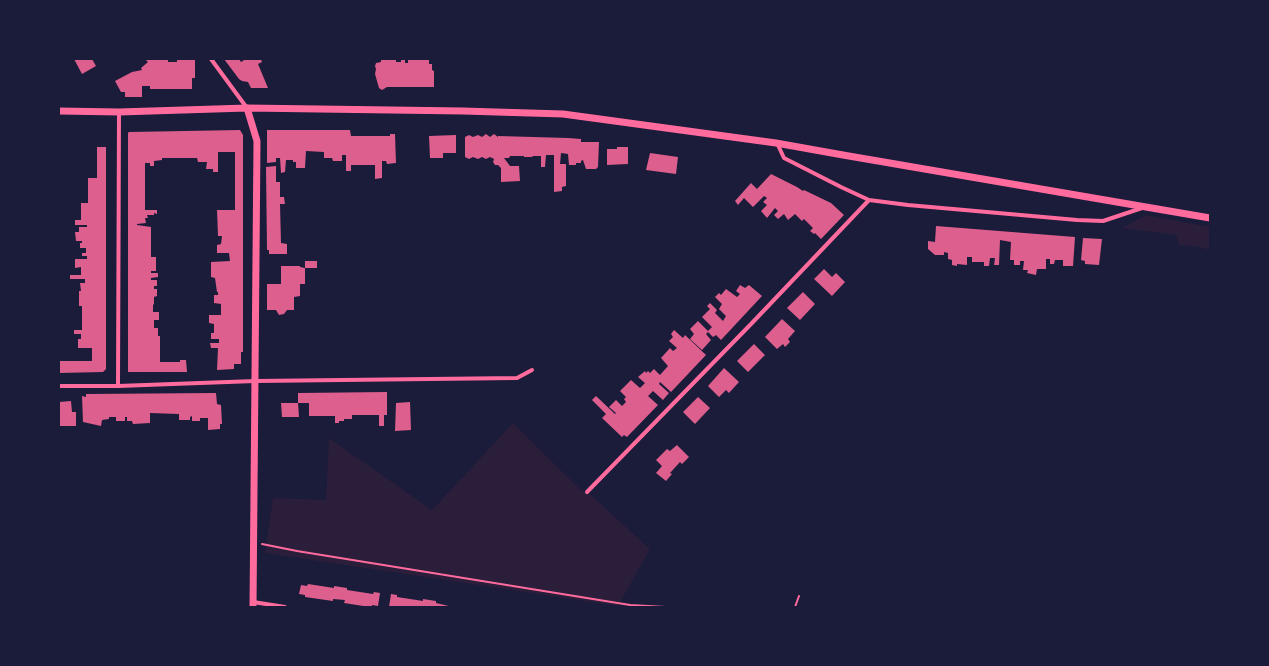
<!DOCTYPE html>
<html>
<head>
<meta charset="utf-8">
<style>
  body { margin:0 }
  #map { position:relative; width:1269px; height:666px; overflow:hidden; background:#1b1b3a; font-family:Commissioner,sans-serif }
  canvas { display:block }
  .frame { position:absolute; inset:0; border:60px solid #1b1b3a; pointer-events:none }
</style>
</head>
<body>
<div id="map">
<canvas width="1269" height="666"></canvas>
<div class="frame"></div>
</div>
<script>
const context = document.querySelector('canvas').getContext('2d');
context.lineJoin = 'round';
function paint(path, color) { context.fillStyle = color; context.fill(path, 'evenodd'); }
const shape = rows => new Path2D(rows.map(r => 'M' + r).join(''));
function stroke(path, color, width, dash) { context.strokeStyle = color; context.lineWidth = width; context.lineCap = dash ? 'butt' : 'round'; context.setLineDash(dash || []); context.stroke(path); }
const green = shape([
  [1146,215,1210,227,1210,250,1196,246,1179,245,1176,235,1122,228],
  [513,423,581,490,591,495,650,549,618,606,265,553,273,498,326,500,329,438,432,510]
]);
const building = shape([
  [74,59,92,59,96,66,82,74],
  [145,59,168,59,168,62,177,62,177,59,195,59,195,78,192,78,192,89,150,89,150,86,142,86,142,97,125,97,125,92,121,92,115,81,132,72,142,70,141,68,148,62],
  [224,59,239,59,241,62,246,59,261,59,262,62,258,64,268,88,251,88,248,82,242,81,239,79],
  [381,59,396,59,396,62,401,62,401,59,405,59,405,63,408,63,408,59,429,59,429,64,432,64,432,70,434,71,434,87,387,87,382,90,379,88,375,74,376,69,375,66,376,63,381,62],
  [240,130,243,135,243,352,241,352,241,364,234,364,234,369,217,370,218,348,211,348,210,343,219,343,219,339,211,339,211,333,214,333,214,324,209,323,209,315,221,315,221,304,214,303,214,295,218,295,218,292,217,292,215,278,211,277,211,262,230,261,229,253,217,253,217,245,221,244,222,236,218,236,217,210,235,210,235,152,218,152,218,172,213,172,213,169,206,169,207,162,198,162,197,158,162,158,162,160,154,161,154,166,150,166,150,163,145,163,145,210,157,210,157,214,154,213,154,215,147,215,148,218,145,218,146,223,137,224,137,225,151,227,151,257,156,257,156,271,151,271,151,273,158,273,158,277,151,278,151,280,157,280,157,286,154,286,154,289,157,289,157,296,154,297,154,304,153,305,153,312,159,312,159,320,154,320,154,328,158,328,158,336,160,336,160,362,180,362,180,360,186,360,187,372,128,372,128,133,129,132],
  [267,130,350,130,351,136,390,136,390,134,395,134,396,163,387,164,386,161,382,161,382,178,375,179,375,165,351,165,351,171,346,171,346,155,342,155,342,161,333,161,332,158,324,158,324,152,306,151,305,168,296,168,296,162,293,162,293,160,286,160,285,172,281,173,280,158,276,158,276,162,267,163],
  [486,134,490,137,494,134,498,137,498,136,568,138,581,139,581,142,599,142,598,167,596,169,586,169,583,160,581,161,581,163,576,163,576,165,569,165,568,154,561,153,560,164,566,164,566,186,562,187,562,191,554,192,554,155,546,155,545,167,541,167,541,156,533,156,532,157,524,157,524,156,510,156,509,158,504,158,510,166,519,166,520,181,501,182,501,168,498,165,495,165,493,162,494,159,490,157,486,159,482,157,478,159,473,157,469,159,465,157,465,137,469,135,473,137,478,135,482,137],
  [456,135,456,153,443,153,443,158,430,158,429,136],
  [97,147,106,147,106,369,103,372,59,373,59,361,92,361,92,348,78,348,78,339,81,339,81,334,74,334,74,330,82,330,82,306,79,306,79,291,81,291,80,283,85,283,85,279,70,279,70,275,81,275,81,267,75,268,75,259,87,259,87,256,82,256,82,253,86,253,86,248,80,248,80,243,82,243,82,241,76,241,75,232,79,232,79,227,87,227,87,225,75,225,75,220,81,220,81,203,88,203,88,178,97,178],
  [617,147,628,147,628,164,607,165,607,149,617,149],
  [650,153,678,157,676,174,646,170],
  [276,166,276,182,280,182,280,197,284,197,285,204,280,204,281,243,287,244,287,254,269,254,269,250,267,250,266,167],
  [771,174,797,187,803,191,804,190,831,203,844,215,821,239,815,233,814,234,810,231,813,228,804,219,802,221,795,214,788,220,784,214,778,219,774,215,778,211,775,208,767,218,761,211,767,205,763,202,767,198,764,196,753,207,744,198,738,205,735,201,751,183,757,189],
  [936,226,1075,237,1073,266,1063,266,1063,260,1055,260,1054,264,1050,264,1050,259,1046,259,1046,269,1037,269,1036,275,1027,273,1028,270,1023,270,1024,261,1020,261,1020,265,1014,265,1014,260,1010,260,1011,242,1000,240,999,265,994,265,995,258,990,258,989,266,984,266,984,262,972,262,972,257,967,257,967,265,957,264,957,266,952,265,952,260,948,259,948,253,944,252,944,255,935,255,928,249,928,241,935,242],
  [1083,238,1102,239,1099,265,1085,264,1085,261,1081,260],
  [305,261,317,261,317,268,305,268,305,284,300,284,300,296,294,297,294,310,287,310,284,314,279,315,276,310,267,310,267,284,281,284,281,266,300,266,300,267,305,268],
  [824,269,832,277,836,273,845,282,832,296,814,279],
  [740,285,745,288,749,285,762,296,721,340,716,335,713,337,708,332,706,334,711,340,702,350,690,339,694,334,690,329,698,321,708,331,712,327,702,317,710,309,707,306,710,303,717,310,715,313,723,321,726,316,719,309,722,304,715,297,719,293,721,295,726,289,737,297,740,294,736,291],
  [803,292,815,304,800,320,787,308],
  [782,319,795,331,788,339,790,342,785,347,783,344,777,349,765,337],
  [674,330,683,338,685,335,706,355,671,392,660,382,659,384,669,393,663,400,653,391,648,396,658,405,627,437,624,435,622,437,602,418,606,414,592,400,596,396,615,414,616,413,609,407,616,400,622,406,626,402,624,399,626,397,620,391,631,380,640,388,645,383,638,377,645,371,646,373,648,371,650,373,654,369,660,375,668,366,661,358,670,348,673,351,677,348,669,341,673,337,671,334],
  [754,344,765,355,748,372,737,361],
  [724,368,739,382,729,393,726,390,719,397,708,386],
  [387,392,387,415,384,415,384,426,379,426,379,415,352,415,352,419,344,419,344,421,339,421,339,423,335,423,335,416,309,416,309,403,298,403,299,417,282,417,281,403,298,403,298,393],
  [216,393,217,404,221,405,222,424,220,424,220,429,208,430,208,418,200,418,200,421,192,421,192,416,190,417,190,420,179,420,179,414,150,413,150,423,133,424,132,421,127,421,127,417,125,417,125,421,116,421,116,417,109,417,109,419,102,420,101,426,83,422,82,396,86,397,86,394],
  [698,397,710,408,695,424,683,412],
  [71,401,72,412,76,412,76,426,59,426,59,402],
  [410,402,411,430,395,431,396,403],
  [677,445,689,457,682,464,680,462,670,473,672,474,666,481,656,473,662,466,656,460,667,449,670,451],
  [308,584,334,588,334,586,347,588,347,590,373,594,374,592,380,593,378,606,372,605,372,607,370,607,344,603,345,600,333,599,333,601,305,597,305,595,299,594,301,585,307,586],
  [391,594,397,595,397,597,423,601,423,599,436,601,436,603,453,607,389,607]
]);
const path = shape([
  [262,544,297,551,630,605],
  [630,607,630,605,666,607],
  [795,607,799,596]
]);
const minor = shape([
  [211,59,247,108],
  [777,143,784,158,841,187,869,200,908,205,1077,220,1103,221,1142,208],
  [59,386,118,386,255,381,517,378,532,370],
  [118,386,119,112],
  [587,492,752,323,869,200],
  [253,602,285,607]
]);
const secondary = shape([
  [247,108,257,141,253,607],
  [59,111,119,112,247,108,463,111,563,114,776,143,843,155,1210,218]
]);
paint(green, '#2a1e3b');
paint(building, '#dd5f8e');
stroke(path, '#ff6b9d', 2);
stroke(minor, '#ff6b9d', 4);
stroke(secondary, '#ff6b9d', 7);
</script>
</body>
</html>
